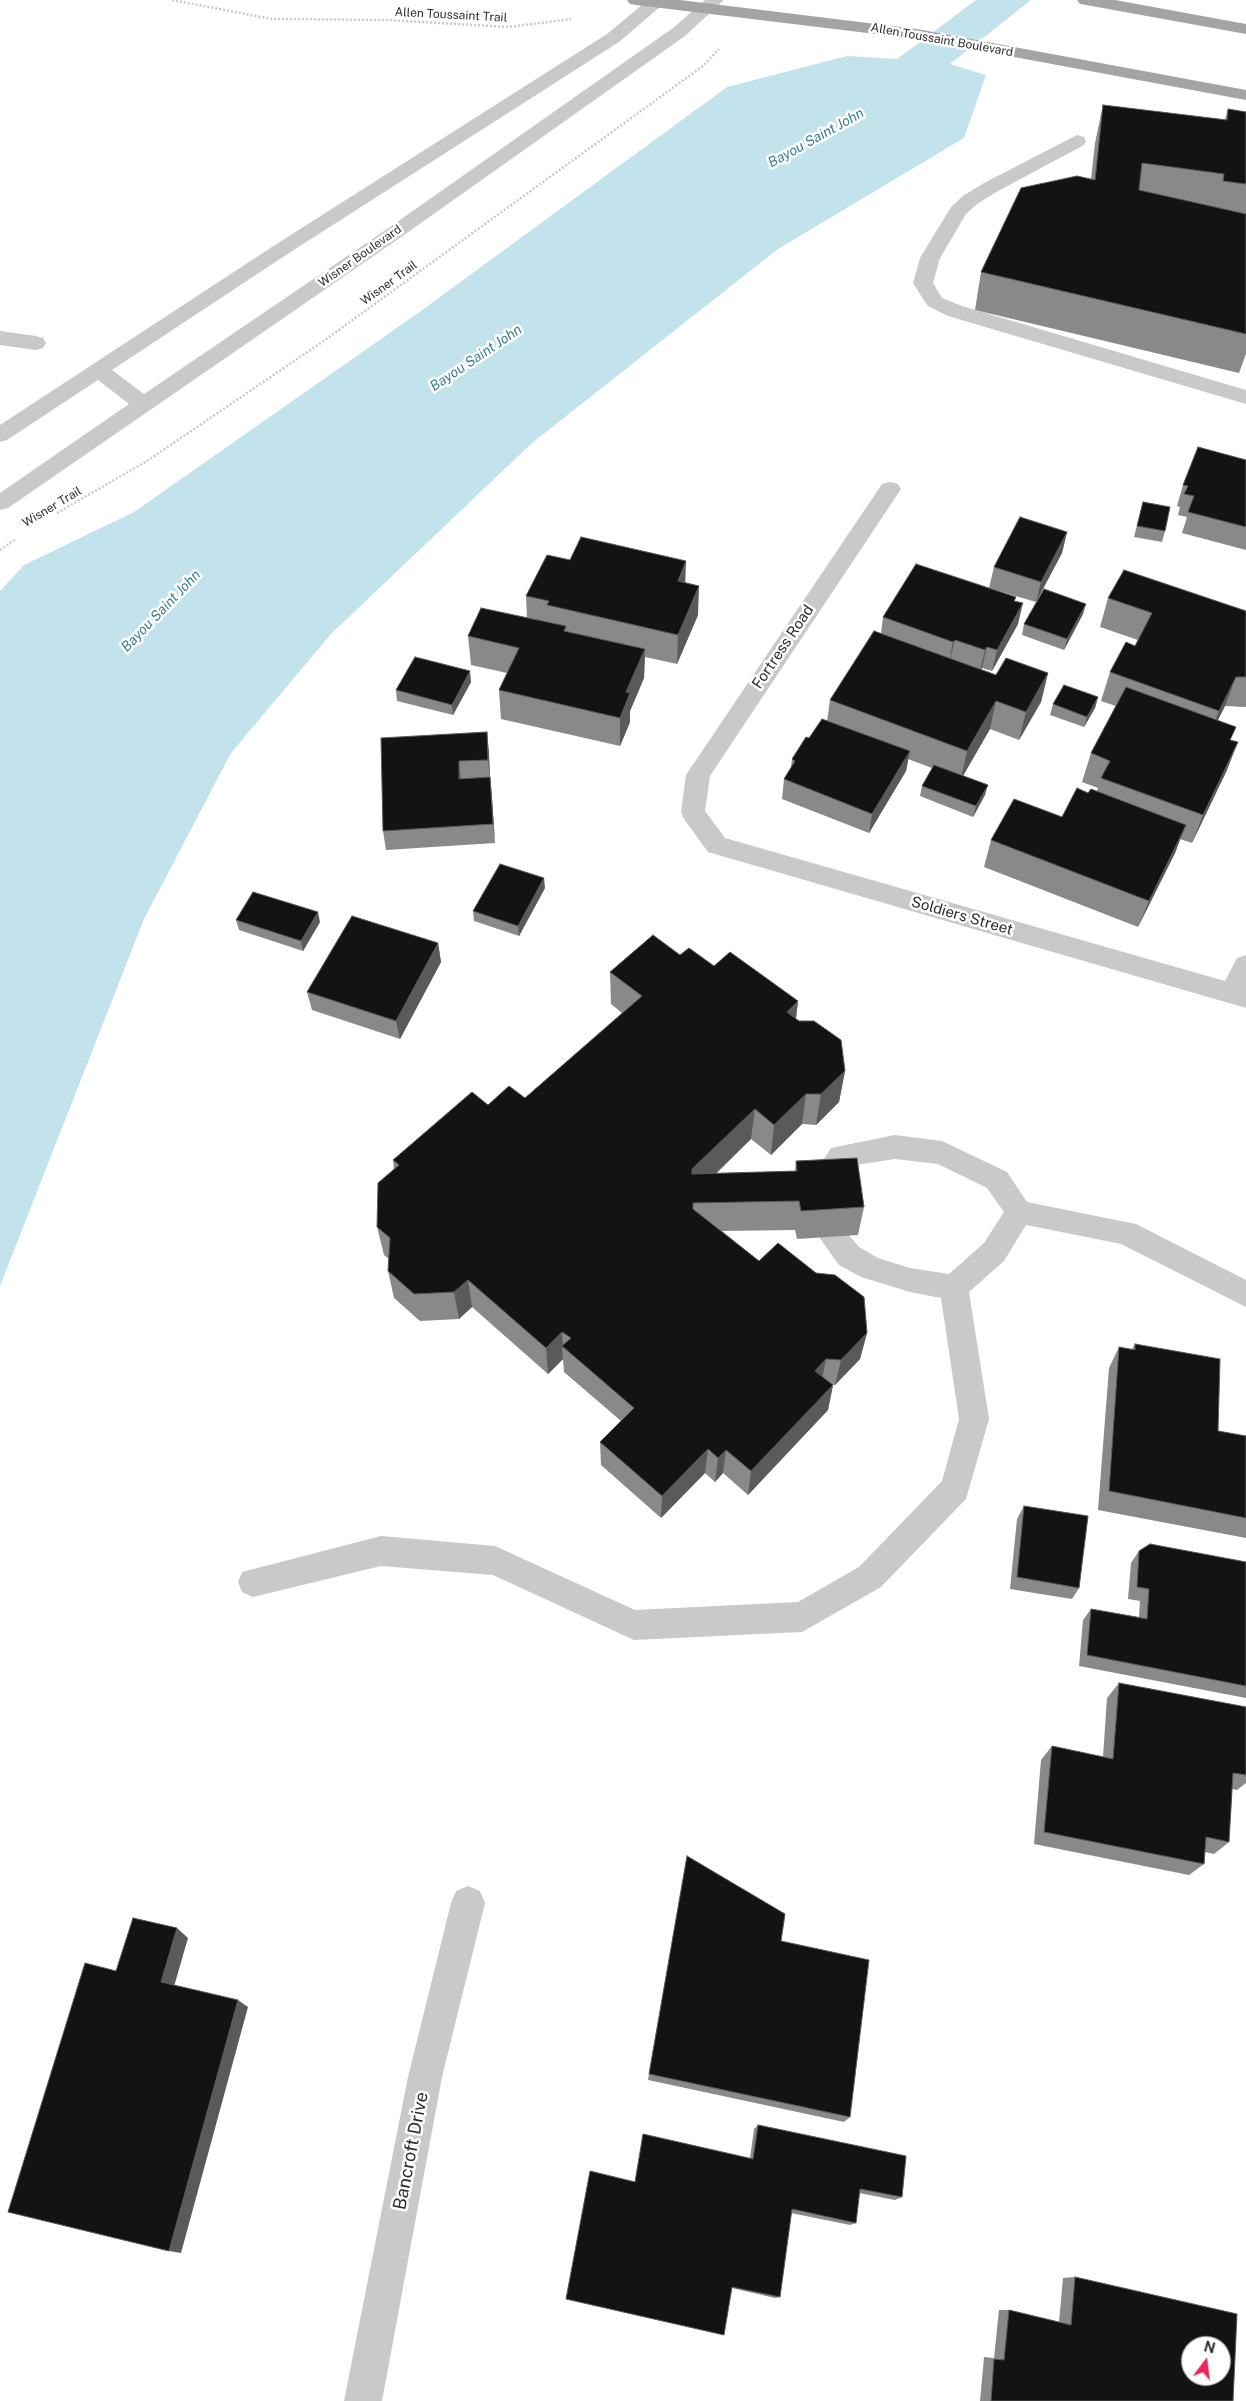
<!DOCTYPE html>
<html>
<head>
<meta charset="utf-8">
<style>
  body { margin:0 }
  #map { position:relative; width:1246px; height:2401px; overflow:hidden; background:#fff; font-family:"Public Sans",sans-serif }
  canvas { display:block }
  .north { position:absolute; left:1181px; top:2336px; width:50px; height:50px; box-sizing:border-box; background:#fff; border:1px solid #ababab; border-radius:50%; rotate:15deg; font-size:14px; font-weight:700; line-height:20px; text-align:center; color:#2c2c2c }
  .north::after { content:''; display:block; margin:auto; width:18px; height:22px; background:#ea2659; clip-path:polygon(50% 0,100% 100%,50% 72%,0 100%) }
</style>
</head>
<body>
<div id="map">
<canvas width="1246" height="2401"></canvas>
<div class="north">N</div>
</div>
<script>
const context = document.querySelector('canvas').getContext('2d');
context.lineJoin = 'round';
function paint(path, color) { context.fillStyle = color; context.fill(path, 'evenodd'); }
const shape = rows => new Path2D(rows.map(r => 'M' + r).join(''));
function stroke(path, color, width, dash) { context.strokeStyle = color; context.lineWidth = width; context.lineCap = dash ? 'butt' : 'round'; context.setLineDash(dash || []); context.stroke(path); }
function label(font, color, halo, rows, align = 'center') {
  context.font = font + ' "Public Sans",sans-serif'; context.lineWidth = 5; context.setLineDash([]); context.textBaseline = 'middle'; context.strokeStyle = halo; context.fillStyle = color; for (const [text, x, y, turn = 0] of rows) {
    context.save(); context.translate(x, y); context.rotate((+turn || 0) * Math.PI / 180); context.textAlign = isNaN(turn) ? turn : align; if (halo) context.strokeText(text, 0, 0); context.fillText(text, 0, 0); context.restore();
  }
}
const water = shape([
  [976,0,1031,0,950,64,986,75,964,138,778,249,532,443,331,634,231,753,144,919,0,1286,0,591,24,565,134,512,418,313,727,87,847,56,897,59]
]);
const path = shape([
  [172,0,272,19,388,20,508,27,571,19],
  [57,513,147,461,325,340,703,66,719,49],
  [0,550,16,539]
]);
const minor = shape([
  [648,0,668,0,619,42,289,253,112,370,144,394,390,227,673,28,705,0,724,0,685,36,404,235,8,508,0,510,0,493,129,404,98,380,7,440,0,442,0,425,275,245,607,34,648,0],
  [1077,135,1084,137,1086,141,1084,145,998,191,977,204,966,214,940,258,933,283,942,298,962,306,1246,390,1246,404,948,316,928,306,925,302,913,283,920,258,951,207,963,196,984,183,1077,135],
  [0,331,36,336,43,338,46,343,43,348,36,350,0,345,0,331],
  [890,482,898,484,901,489,710,776,705,811,725,838,1225,981,1237,958,1246,955,1246,1008,708,852,684,819,681,812,686,775,690,769,882,484,890,482],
  [895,1135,942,1141,1007,1172,1027,1202,1136,1224,1246,1280,1246,1307,1121,1244,1026,1225,1004,1261,969,1292,989,1419,966,1499,881,1587,802,1632,634,1640,493,1575,381,1566,253,1597,242,1592,238,1582,242,1572,381,1536,495,1546,635,1610,798,1602,859,1567,942,1481,959,1419,941,1298,910,1292,861,1277,839,1265,819,1237,823,1228,833,1225,843,1228,859,1247,878,1258,910,1268,949,1274,984,1243,1004,1212,987,1188,938,1164,895,1159,849,1166,839,1180,835,1197,825,1201,815,1197,811,1189,812,1177,831,1148,895,1135],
  [468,1886,480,1891,485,1903,442,2077,382,2401,344,2401,408,2077,451,1903,456,1891,468,1886]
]);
const major = shape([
  [627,0,680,0,917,29,1246,90,1246,100,917,39,636,5,630,4,627,0],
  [1077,0,1115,0,1246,24,1246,34,1086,5,1080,4,1077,0]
]);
const wall = shape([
  [1103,105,1225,120,1228,109,1246,112,1246,354,1239,373,975,310,981,272,1091,179,1095,143],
  [1246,460,1246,550,1182,533,1187,517,1178,515,1180,507,1177,506,1183,485],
  [1143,502,1165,531,1162,542,1134,537],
  [1067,532,1062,553,1036,602,989,588,994,567],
  [570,560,685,582,698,615,677,664,645,657,644,678,630,711,630,722,620,746,501,719,499,690,507,673,471,665,468,636,527,618,526,596],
  [1108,598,1246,611,1246,707,1225,706,1218,720,1231,740,1227,770,1192,843,1180,839,1175,853,1138,927,984,867,991,840,1062,817,1088,793,1096,792,1098,788,1082,782,1091,753,1116,706,1101,701,1110,672,1135,646,1138,640,1100,627],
  [1015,601,1018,624,992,671,982,668,981,669,996,675,1048,673,1041,702,1019,740,990,729,963,776,985,795,973,817,920,796,922,786,932,768,908,759,906,771,869,833,782,799,784,779,791,767,792,759,809,738,827,721,830,700,881,633,883,617],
  [1083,614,1064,650,1022,635,1024,624],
  [471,682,453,715,397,701,396,690],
  [1098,697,1095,708,1084,727,1050,715,1053,704],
  [487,732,495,843,386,850,383,831],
  [545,888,519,936,474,921,473,911],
  [236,920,320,922,303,951,239,930],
  [438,943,441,962,400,1039,312,1010,307,992],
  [680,955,714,966,798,1001,796,1019,845,1071,839,1102,816,1125,802,1124,771,1155,751,1139,716,1174,795,1171,796,1161,864,1207,858,1235,797,1239,795,1230,722,1231,759,1261,867,1333,860,1359,835,1385,833,1385,828,1410,748,1495,723,1473,715,1482,705,1473,661,1518,601,1465,600,1442,621,1421,564,1372,563,1359,548,1374,472,1307,459,1319,420,1321,394,1298,388,1271,389,1259,384,1255,377,1227,394,1169,393,1160,488,1105,525,1098,622,1013,611,1004,610,972],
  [1135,1344,1218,1431,1246,1436,1246,1538,1098,1510,1109,1368,1119,1347,1132,1349],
  [1024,1506,1079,1588,1072,1599,1010,1589,1017,1519],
  [1139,1551,1246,1562,1246,1698,1079,1666,1083,1620,1091,1609,1139,1617,1140,1601,1128,1599,1131,1563],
  [1119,1683,1246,1707,1246,1783,1237,1790,1232,1789,1229,1842,1214,1854,1205,1852,1204,1864,1189,1875,1034,1844,1041,1760,1052,1746,1103,1757,1107,1698],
  [781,1941,850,2117,844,2122,648,2080,649,2074],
  [758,2125,902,2197,895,2200,859,2193,856,2223,850,2225,791,2213,780,2297,775,2298,732,2288,635,2182,750,2158,754,2129],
  [1075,2277,1233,2401,980,2401,984,2357,994,2358,999,2310,1009,2310,1059,2322,1063,2278]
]);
const shadedWall = shape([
  [1067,532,1062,553,1036,602,1041,582],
  [686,561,685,590,678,581],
  [699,586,698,615,677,664,678,635],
  [1023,603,1018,624,992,671,997,650],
  [1086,604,1083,614,1064,650,1067,639],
  [955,640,950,660,949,662,953,642],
  [987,647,982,668,980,670,985,650],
  [645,649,644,678,630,711,630,722,620,746,620,718,626,692],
  [470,671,471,682,453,715,452,705],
  [1048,673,1041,702,1019,740,1026,712],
  [1236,677,1225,706,1208,739,1219,711],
  [1098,697,1095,708,1084,727,1087,717],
  [996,701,990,729,961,779,967,751],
  [487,732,489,752,490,780,488,760],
  [1238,742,1227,770,1192,843,1203,815],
  [910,751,906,771,869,833,872,814],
  [459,761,461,781,459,779],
  [490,777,492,797,495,843,493,824],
  [988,785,985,795,973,817,976,806],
  [1186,825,1175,853,1138,927,1149,901],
  [544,878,545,888,519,936,518,926],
  [318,912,320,922,303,951,301,941],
  [438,943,441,962,400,1039,396,1021],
  [798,1001,794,1033,787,1012],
  [845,1071,839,1102,816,1125,821,1094],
  [806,1094,802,1124,771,1155,774,1125],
  [755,1109,751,1139,690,1198,692,1169],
  [468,1280,472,1307,459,1319,454,1292],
  [562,1332,563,1347,562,1346,563,1359,548,1374,546,1348],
  [867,1333,860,1359,835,1385,841,1360],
  [826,1359,821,1384,815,1371],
  [833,1385,828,1410,748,1495,751,1471],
  [708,1449,705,1473,661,1518,662,1496],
  [726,1450,723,1473,715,1482,718,1458],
  [177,1928,188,1938,173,1990,161,1982],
  [238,2000,248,2007,181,2253,169,2251]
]);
const building = shape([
  [1103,105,1227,120,1228,109,1246,112,1246,184,1223,181,1224,174,1142,163,1139,190,1246,214,1246,334,981,272,1021,188,1077,176,1095,180,1103,105],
  [1198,447,1246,460,1246,527,1188,512,1194,496,1184,494,1188,486,1183,485,1198,447],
  [1143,502,1170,507,1165,531,1137,526,1143,502],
  [1020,517,1067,532,1041,582,994,567,1020,517],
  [581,537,686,561,678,581,699,586,678,635,547,605,549,601,526,596,547,555,570,560,581,537],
  [916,564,1016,597,1014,601,1023,603,997,650,987,647,985,650,955,640,953,642,883,617,916,564],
  [1124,570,1246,611,1246,677,1236,677,1219,711,1110,672,1126,642,1135,646,1152,613,1108,598,1124,570],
  [1044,589,1086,604,1067,639,1024,624,1044,589],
  [481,608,566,626,564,631,645,649,626,692,630,693,620,718,499,690,519,648,468,636,481,608],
  [874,631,996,675,1006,658,1048,673,1026,712,996,701,967,751,830,700,874,631],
  [415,657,470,671,452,705,396,690,415,657],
  [1064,685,1098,697,1087,717,1053,704,1064,685],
  [1126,687,1236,727,1230,740,1238,742,1203,815,1101,778,1110,761,1091,753,1126,687],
  [822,719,910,751,872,814,784,779,795,761,792,759,806,737,809,738,822,719],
  [487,732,488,760,459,761,459,779,490,777,493,824,383,831,381,738,487,732],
  [934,765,988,785,976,806,922,786,934,765],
  [1077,788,1088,793,1091,789,1186,825,1149,901,991,840,1014,799,1062,817,1077,788],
  [500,864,544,878,518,926,473,911,500,864],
  [253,892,318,912,301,941,236,920,253,892],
  [352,916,438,943,396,1021,307,992,352,916],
  [653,935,680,955,689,948,714,966,730,952,798,1001,787,1012,799,1021,814,1021,841,1040,845,1071,821,1094,806,1094,774,1125,755,1109,692,1169,692,1174,797,1171,796,1161,857,1158,864,1207,801,1211,799,1201,693,1203,693,1209,759,1261,778,1243,816,1273,835,1275,864,1297,867,1333,841,1360,826,1359,815,1371,833,1385,751,1471,726,1450,718,1458,708,1449,662,1496,600,1442,634,1408,562,1346,571,1338,562,1332,546,1348,468,1280,454,1292,414,1294,388,1271,390,1238,377,1227,378,1183,399,1165,393,1160,472,1092,488,1105,509,1086,525,1098,642,996,610,972,653,935],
  [1135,1344,1220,1359,1218,1431,1246,1436,1246,1518,1109,1491,1119,1347,1135,1350,1135,1344],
  [1024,1506,1088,1516,1079,1588,1017,1577,1024,1506],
  [1150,1544,1246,1562,1246,1686,1087,1655,1091,1609,1147,1619,1149,1589,1137,1587,1139,1551,1150,1544],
  [1119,1683,1246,1707,1246,1775,1233,1773,1229,1842,1206,1837,1204,1864,1044,1832,1052,1746,1113,1759,1119,1683],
  [687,1856,785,1914,781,1941,869,1960,850,2117,649,2074,687,1856],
  [133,1918,177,1928,161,1982,238,2000,169,2251,8,2212,85,1963,116,1971,133,1918],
  [758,2125,906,2156,902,2197,860,2189,856,2223,792,2209,780,2297,732,2287,724,2335,566,2299,590,2171,635,2182,643,2134,753,2159,758,2125],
  [1075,2277,1237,2314,1233,2401,991,2401,994,2359,1004,2360,1009,2310,1071,2325,1075,2277],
  [1191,2346,1221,2346,1221,2376,1191,2376,1191,2346]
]);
const farStreetnames = [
  ["Allen Toussaint Trail",451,15,3],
  ["Allen Toussaint Boulevard",942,40,10],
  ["Wisner Boulevard",360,256,-35],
  ["Wisner Trail",389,283,-36],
  ["Wisner Trail",52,507,-31]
];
const farWaternames = [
  ["Bayou Saint John",816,138,-29],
  ["Bayou Saint John",476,358,-34],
  ["Bayou Saint John",161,611,-46]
];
const streetNames = [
  ["Fortress Road",783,647,-56],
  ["Soldiers Street",962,916,16]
];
const nearStreetnames = [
  ["Bancroft Drive",411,2151,-79]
];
paint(water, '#c3e3ec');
stroke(path, '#c9c9c9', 2.5, [2, 2]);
paint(minor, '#c9c9c9');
paint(major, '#a4a4a4');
paint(wall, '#898989');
paint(shadedWall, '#5a5a5a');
paint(building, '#131313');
stroke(building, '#5a5a5a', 1);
label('12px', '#2c2c2c', '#fff', farStreetnames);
label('italic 14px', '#387e90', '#fff', farWaternames);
label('15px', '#2c2c2c', '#fff', streetNames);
label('18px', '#2c2c2c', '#fff', nearStreetnames);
</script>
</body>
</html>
